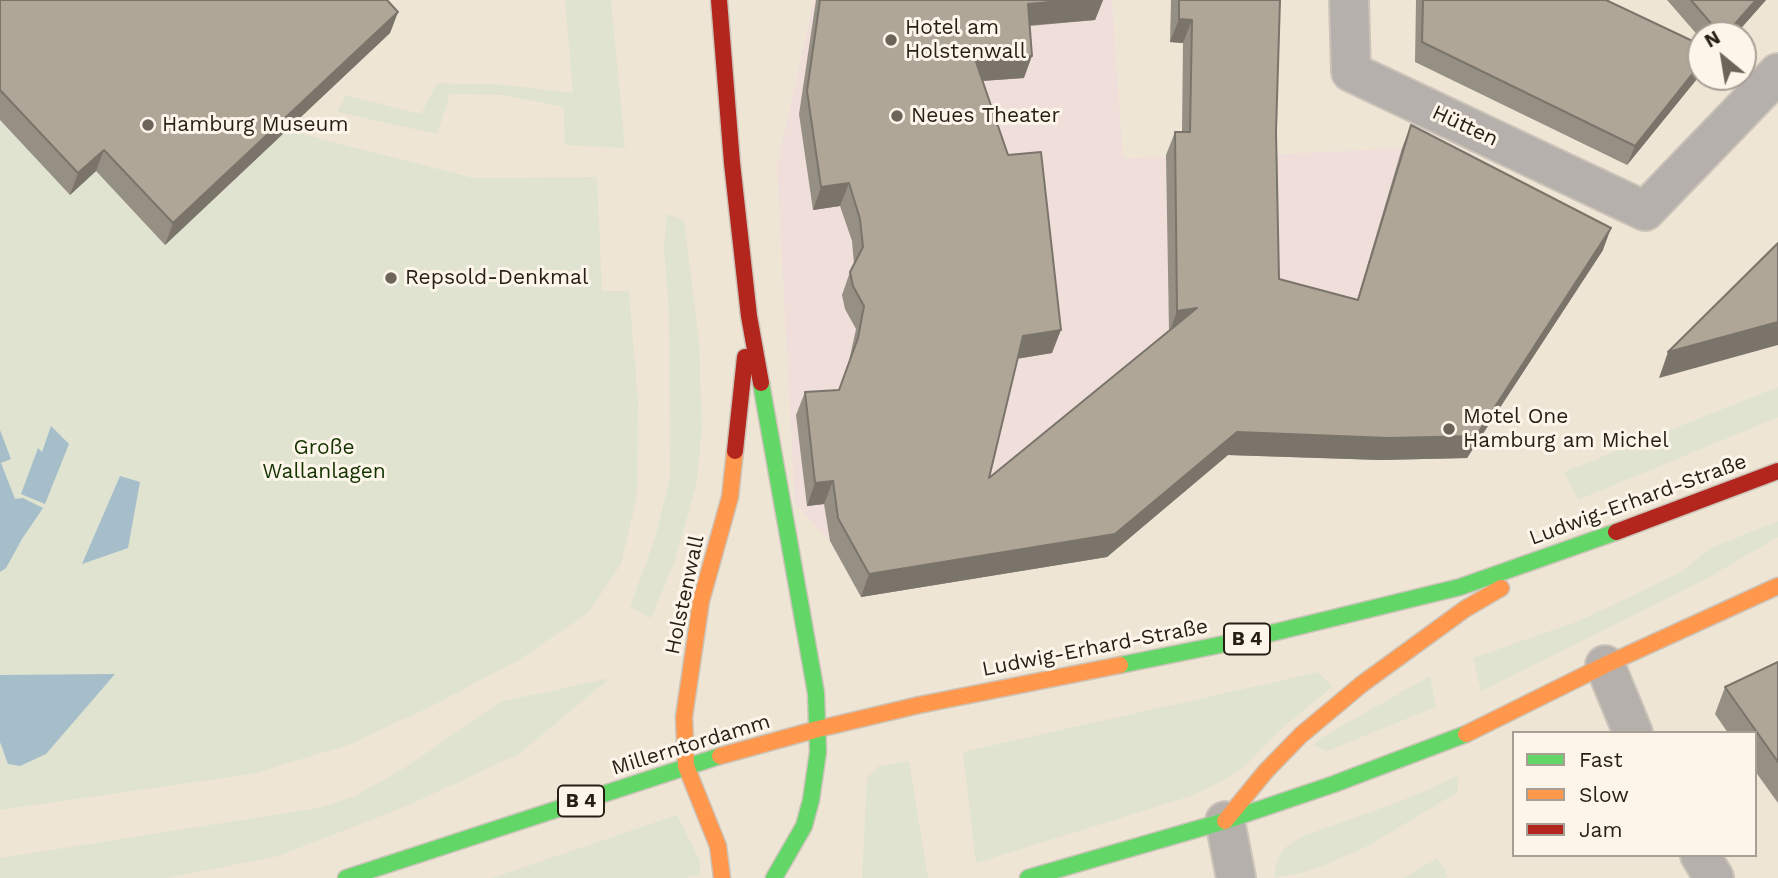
<!DOCTYPE html>
<html>
<head>
<meta charset="utf-8">
<style>
  body { margin:0 }
  #map { position:relative; width:1778px; height:878px; overflow:hidden; background:#efe5d5; font-family:"Work Sans",sans-serif }
  canvas { display:block }
  .legend { position:absolute; left:1512px; top:731px; width:245px; height:126px; box-sizing:border-box; background:#fdf5ea; border:2px solid #a79f94; margin:0; padding:9px 12px; list-style:none; font-size:21px; color:#261f14 }
  .legend li { display:flex; align-items:center; gap:14px; height:35px }
  .legend b { width:35px; border:2px solid #a79f94 }
  .north { position:absolute; left:1687px; top:21px; width:70px; height:70px; box-sizing:border-box; background:#fdf5ea; border:2px solid #a79f94; border-radius:50%; rotate:330deg; font-size:19px; font-weight:700; line-height:28px; text-align:center; color:#261f14 }
  .north::after { content:''; display:block; margin:auto; width:24px; height:32px; background:#6c6458; clip-path:polygon(50% 0,100% 100%,50% 72%,0 100%) }
</style>
</head>
<body>
<div id="map">
<canvas width="1778" height="878"></canvas>
<ul class="legend">
<li><b style="height:9px;background:#63d668"></b>Fast</li>
<li><b style="height:9px;background:#ff974d"></b>Slow</li>
<li><b style="height:9px;background:#b3261e"></b>Jam</li>
</ul>
<div class="north">N</div>
</div>
<script>
const context = document.querySelector('canvas').getContext('2d');
context.lineJoin = 'round';
function paint(path, color) { context.fillStyle = color; context.fill(path, 'evenodd'); }
const shape = rows => new Path2D(rows.map(r => 'M' + r).join(''));
function stroke(path, color, width, dash) { context.strokeStyle = color; context.lineWidth = width; context.lineCap = dash ? 'butt' : 'round'; context.setLineDash(dash || []); context.stroke(path); }
function label(font, color, halo, rows, align = 'center') {
  context.font = font + ' "Work Sans",sans-serif'; context.lineWidth = 6; context.setLineDash([]); context.textBaseline = 'middle'; context.strokeStyle = halo; context.fillStyle = color; for (const [text, x, y, turn = 0] of rows) {
    context.save(); context.translate(x, y); context.rotate((+turn || 0) * Math.PI / 180); context.textAlign = isNaN(turn) ? turn : align; if (halo) context.strokeText(text, 0, 0); context.fillText(text, 0, 0); context.restore();
  }
}
const commercial = shape([
  [814,0,1112,0,1123,158,1268,155,1402,148,1603,251,1467,458,1289,457,1229,451,1107,557,861,597,830,541,795,504,777,166]
]);
const green = shape([
  [565,0,611,0,625,148,565,145,564,107,503,95,450,94,437,134,337,112,346,95,421,114,437,83,506,85,573,93],
  [0,120,70,195,96,171,165,244,287,130,473,178,597,177,602,291,629,291,638,401,637,497,621,564,588,613,522,658,430,707,348,745,252,774,0,810],
  [667,214,684,220,699,341,702,428,696,487,674,563,651,618,630,607,655,538,670,479,669,312,664,248],
  [1778,387,1778,417,1578,500,1564,472],
  [1778,521,1778,537,1706,579,1481,691,1473,658,1579,621,1679,573,1713,547],
  [1319,672,1332,687,1281,729,1242,769,1216,784,1191,796,976,863,963,752],
  [1430,676,1436,707,1327,751,1313,745,1321,738],
  [610,678,519,754,411,804,279,856,166,878,0,878,0,858,318,808,355,796,403,769,500,702],
  [909,761,928,878,862,878,867,778,879,766],
  [1458,776,1458,792,1368,846,1322,866,1301,873,1275,878,1275,867,1279,856,1286,847,1301,837,1401,801],
  [677,815,700,861,700,875,685,878,492,878],
  [1437,858,1448,876,1445,878,1404,878]
]);
const water = shape([
  [51,426,69,444,45,504,21,494,38,448,42,452],
  [0,430,11,459,1,463,15,499,23,498,43,508,22,539,6,568,0,572],
  [120,476,140,482,128,548,82,564],
  [115,674,46,754,20,766,8,764,0,742,0,675]
]);
const street = shape([
  [1349,0,1351,72,1645,211,1778,73],
  [1605,665,1633,733],
  [1225,821,1236,878],
  [1700,855,1714,878]
]);
const fast = shape([
  [761,383,816,693,818,752,811,800,804,826,774,878],
  [1120,665,1239,641,1460,587,1616,532],
  [346,878,720,756],
  [1028,878,1225,821,1334,784,1466,734]
]);
const slow = shape([
  [1466,734,1605,665,1778,586],
  [720,756,818,729,919,705,1120,665],
  [1225,821,1266,771,1301,735,1362,684,1465,609,1501,588],
  [722,878,718,846,686,766,684,717,701,601,730,497,735,451]
]);
const jam = shape([
  [719,0,732,163,749,316,761,383],
  [735,451,745,357],
  [1616,532,1778,471]
]);
const wall = shape([
  [0,0,398,12,390,33,165,245,96,171,70,195,0,120],
  [816,0,1103,0,1095,20,1030,26,1024,78,982,81,1052,353,1017,359,989,478,1169,331,1166,155,1175,132,1182,132,1183,43,1170,42,1171,0,1280,0,1276,132,1279,279,1357,300,1402,148,1411,125,1603,250,1467,458,1381,460,1228,455,1107,557,861,597,830,541,824,504,807,506,796,415,805,392,839,390,849,361,856,329,845,309,842,295,850,272,854,264,852,241,840,206,813,210,799,114],
  [1416,0,1606,0,1701,45,1701,74,1627,165,1415,62],
  [1667,0,1766,0,1735,35,1701,35,1701,39],
  [1778,662,1778,803,1755,771,1755,733,1728,733,1715,714,1725,687]
]);
const shadedWall = shape([
  [1073,0,1103,0,1095,20,1020,26,1028,4],
  [1756,0,1766,0,1735,35,1725,35],
  [398,12,390,33,165,245,173,223],
  [1179,19,1192,20,1183,43,1170,42],
  [1032,56,1024,78,966,82,975,59],
  [1701,63,1701,74,1627,165,1635,146],
  [104,150,96,171,70,195,78,173],
  [849,183,840,206,813,210,821,187],
  [1611,228,1603,250,1467,458,1381,460,1228,455,1107,557,861,597,869,574,1237,432],
  [1197,308,1169,334,1177,311],
  [1778,322,1778,345,1659,378,1668,352],
  [1061,330,1052,353,1014,359,1023,336],
  [833,481,824,504,807,506,815,483]
]);
const building = shape([
  [0,0,387,0,398,12,173,223,104,150,78,173,0,90,0,0],
  [820,0,1073,0,1028,4,1032,56,975,59,1008,155,1041,152,1061,330,1023,336,989,478,1197,308,1177,311,1175,132,1190,132,1192,20,1179,19,1179,0,1280,0,1276,132,1279,279,1358,300,1411,125,1611,228,1476,436,1389,438,1237,432,1115,534,869,574,838,518,833,481,815,483,805,392,839,390,858,338,864,306,853,286,850,272,863,247,860,219,849,183,821,187,807,91,820,0],
  [1423,0,1606,0,1701,45,1701,63,1635,146,1422,42,1423,0],
  [1691,0,1756,0,1725,35,1721,35,1691,0],
  [1778,243,1778,322,1668,352,1778,243],
  [1778,662,1778,762,1725,687,1778,662]
]);
const markers = [
  [891,40,7,"#6c6458"],
  [897,116,7,"#6c6458"],
  [148,125,7,"#6c6458"],
  [391,278,7,"#6c6458"],
  [1449,429,7,"#6c6458"]
];
const shields = [
  [1247,639,46],
  [581,801,46]
];
const shieldNames = [
  ["B 4",1247,639],
  ["B 4",581,801]
];
const poiNames = [
  ["Hotel am",905,28],
  ["Holstenwall",905,52],
  ["Neues Theater",911,116],
  ["Hamburg Museum",162,125],
  ["Repsold-Denkmal",405,278],
  ["Motel One",1463,417],
  ["Hamburg am Michel",1463,441]
];
const streetNames = [
  ["Hütten",1465,126,25],
  ["Ludwig-Erhard-Straße",1638,500,-20],
  ["Holstenwall",685,595,-78],
  ["Ludwig-Erhard-Straße",1095,648,-11],
  ["Millerntordamm",691,745,-17]
];
const parkNames = [
  ["Große",324,448],
  ["Wallanlagen",324,472]
];
paint(commercial, '#f0dedb');
paint(green, '#dfe3d0');
paint(water, '#a6beca');
stroke(street, '#ccc4b9', 42);
stroke(fast, '#ccc4b9', 19);
stroke(slow, '#ccc4b9', 19);
stroke(jam, '#ccc4b9', 19);
stroke(street, '#b6b0ac', 38);
stroke(fast, '#63d668', 16);
stroke(slow, '#ff974d', 16);
stroke(jam, '#b3261e', 16);
paint(wall, '#968f83');
paint(shadedWall, '#7a746a');
paint(building, '#afa698');
stroke(building, '#7a746a', 2);
for (const [x, y, r, color] of markers) { const dot = new Path2D(); dot.arc(x, y, r, 0, 2 * Math.PI); context.fillStyle = color; context.fill(dot); stroke(dot, '#fdf5ea', 2.5); }
for (const [x, y, w] of shields) { const box = new Path2D(); box.roundRect(x - w / 2, y - 15.5, w, 31, 5); context.fillStyle = '#fdf5ea'; context.fill(box); stroke(box, '#261f14', 2); }
label('bold 19px', '#261f14', null, shieldNames);
label('21px', '#261f14', '#fdf5ea', poiNames, 'left');
label('21px', '#261f14', '#fdf5ea', streetNames);
label('21px', '#143300', '#fdf5ea', parkNames);
</script>
</body>
</html>
